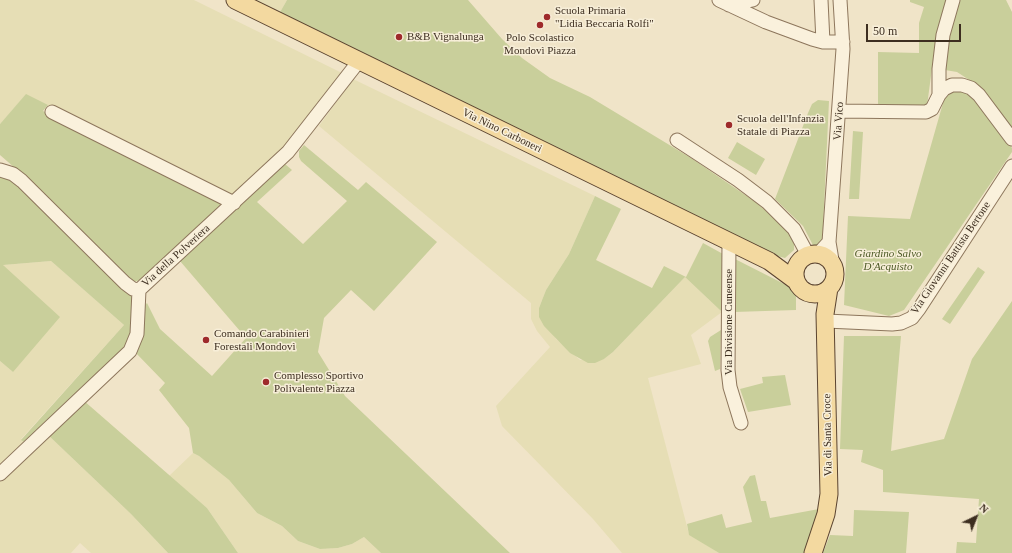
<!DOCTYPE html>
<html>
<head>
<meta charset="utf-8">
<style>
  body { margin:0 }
  #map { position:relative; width:1012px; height:553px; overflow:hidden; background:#f0e4c8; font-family:Georgia,serif }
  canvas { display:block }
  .north { position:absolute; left:956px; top:497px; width:40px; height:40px; -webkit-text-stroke:3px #f7eed8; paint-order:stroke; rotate:43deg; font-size:11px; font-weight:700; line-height:16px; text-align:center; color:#3d2e20 }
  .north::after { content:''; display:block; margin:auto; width:14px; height:18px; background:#3d2e20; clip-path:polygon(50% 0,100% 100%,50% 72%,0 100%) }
  .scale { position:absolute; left:866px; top:24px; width:95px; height:18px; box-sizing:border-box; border:2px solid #3d2e20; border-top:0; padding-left:5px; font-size:12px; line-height:14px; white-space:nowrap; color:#3d2e20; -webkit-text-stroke:3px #f7eed8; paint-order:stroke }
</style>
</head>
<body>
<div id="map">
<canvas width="1012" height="553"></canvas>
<div class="north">N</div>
<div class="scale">50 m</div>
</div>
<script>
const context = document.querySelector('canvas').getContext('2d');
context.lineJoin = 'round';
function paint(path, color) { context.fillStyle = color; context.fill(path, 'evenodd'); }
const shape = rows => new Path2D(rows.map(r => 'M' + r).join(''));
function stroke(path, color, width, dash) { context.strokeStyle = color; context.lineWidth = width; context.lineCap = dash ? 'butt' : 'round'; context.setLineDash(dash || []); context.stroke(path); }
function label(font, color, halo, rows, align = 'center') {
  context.font = font + ' Georgia,serif'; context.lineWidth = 3; context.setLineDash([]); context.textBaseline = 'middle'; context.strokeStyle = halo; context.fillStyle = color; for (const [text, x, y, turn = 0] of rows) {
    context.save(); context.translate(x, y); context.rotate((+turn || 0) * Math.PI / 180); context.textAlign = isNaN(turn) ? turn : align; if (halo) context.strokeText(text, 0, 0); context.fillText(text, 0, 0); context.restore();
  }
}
const farmland = shape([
  [0,0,194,0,342,73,287,145,231,196,26,95,0,124],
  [250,0,287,0,279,14],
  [353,79,595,196,569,254,546,290,539,308,556,339,580,360,604,359,613,352,685,277,722,312,691,335,701,364,648,378,689,534,719,553,622,553,593,519,502,426,496,406,550,347,537,331,531,319,531,303,319,126],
  [51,261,124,325,21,439,26,443,0,468,0,361,13,372,3,265],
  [47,434,131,514,168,553,91,553,80,543,71,553,0,553,0,480],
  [193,453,199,456,229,480,257,513,282,526,298,541,320,549,338,548,352,544,364,537,381,553,238,553,207,508,169,476]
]);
const green = shape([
  [287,0,468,0,502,39,522,58,550,78,590,97,691,158,757,203,789,232,794,242,794,250,785,258,769,254,279,14],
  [910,0,947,0,934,53,927,106,878,106,878,52,919,53,919,23,924,7,910,2],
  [959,0,1006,0,1012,12,1012,132,977,85,957,72,945,70,949,37],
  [956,90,963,91,975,97,1012,148,1012,152,904,310,889,316,844,305,848,216,910,219,945,96],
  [26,94,48,105,43,111,225,203,141,280,133,282,38,188,0,155,0,124],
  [818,100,829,101,822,249,815,249,803,226,775,199,808,113,812,104],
  [853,131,863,132,859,199,849,199],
  [737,142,765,159,756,175,728,158],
  [304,145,358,190,366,182,437,242,374,311,351,290,324,318,318,352,345,396,510,553,381,553,364,537,352,544,338,548,320,549,298,541,282,526,257,513,229,480,199,456,193,453,189,428,159,390,165,383,135,352,143,307,147,303,160,329,212,376,246,338,180,261,285,164,292,170,257,202,303,244,347,201,301,161,299,157,299,151],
  [0,176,10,179,21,186,135,299,130,344,26,443,21,440,124,325,51,261,3,265,60,317,13,372,0,361],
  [595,196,621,209,596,260,652,288,664,266,686,277,703,243,723,254,722,312,685,277,613,352,604,359,595,363,588,363,570,353,544,326,539,317,539,308,546,290,569,254],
  [735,259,796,290,796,310,734,312],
  [978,267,985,272,950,324,942,319],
  [1012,301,1012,553,956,553,957,542,976,543,979,499,883,492,883,470,861,462,863,450,840,449,844,336,901,336,891,451,944,439,972,359],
  [721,330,720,369,715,371,708,341,710,337],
  [785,375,791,405,748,412,740,389,763,383,762,377],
  [83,400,207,508,238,553,168,553,131,514,47,434],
  [755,475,761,501,766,501,770,518,819,509,806,553,719,553,689,535,687,524,722,514,726,528,752,522,743,487,750,476],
  [854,510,909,512,906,553,823,553,830,535,853,536]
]);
const minor = shape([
  [719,0,766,22,812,39,823,42,843,42],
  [821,0,823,42],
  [729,5,753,0],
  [939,95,939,69,943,35,953,0],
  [839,111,926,112,932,109,939,95,944,89,952,85,962,85,971,88,979,95,1012,139],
  [52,112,234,203],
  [677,140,738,180,767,202,794,229,808,255],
  [0,170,13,174,22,181,125,283,133,289,139,290],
  [729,243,728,370,730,387,741,423],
  [818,254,829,242],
  [833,266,829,242,843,49,840,0],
  [139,290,288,152,359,61],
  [826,321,892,324,901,323,912,318,919,309,1012,166],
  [0,474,130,351,137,334,139,290]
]);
const major = shape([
  [235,0,769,261,796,281],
  '795 274a20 20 0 1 1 40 0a20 20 0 1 1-40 0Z',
  [813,553,826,514,829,494,825,314,829,288]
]);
const markers = [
  [547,17,4,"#9e2a2b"],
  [540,25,4,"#9e2a2b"],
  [399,37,4,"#9e2a2b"],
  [729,125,4,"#9e2a2b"],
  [206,340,4,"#9e2a2b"],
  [266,382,4,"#9e2a2b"]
];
const poiNames = [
  ["Scuola Primaria",555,11],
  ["\"Lidia Beccaria Rolfi\"",555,24],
  ["B&B Vignalunga",407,37],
  ["Polo Scolastico",540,38,"center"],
  ["Mondovì Piazza",540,51,"center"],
  ["Scuola dell'Infanzia",737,119],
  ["Statale di Piazza",737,132],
  ["Comando Carabinieri",214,334],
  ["Forestali Mondovì",214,347],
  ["Complesso Sportivo",274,376],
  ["Polivalente Piazza",274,389]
];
const streetNames = [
  ["Via Vico",839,121,-86],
  ["Via Nino Carboneri",502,131,26],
  ["Via della Polveriera",176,256,-42],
  ["Via Giovanni Battista Bertone",951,258,-56],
  ["Via Divisione Cuneense",729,322,-90],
  ["Via di Santa Croce",828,435,-91]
];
const parkNames = [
  ["Giardino Salvo",888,254],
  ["D'Acquisto",888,267]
];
paint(farmland, '#e6deb5');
paint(green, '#c9cf9b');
stroke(minor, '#8d765c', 15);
stroke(major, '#5b4430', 19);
stroke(minor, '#faf1dc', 13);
stroke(major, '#f3d9a0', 17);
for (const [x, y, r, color] of markers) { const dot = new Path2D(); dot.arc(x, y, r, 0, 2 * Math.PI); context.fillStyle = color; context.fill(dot); stroke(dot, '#f7eed8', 1.5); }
label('11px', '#3d2e20', '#f7eed8', poiNames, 'left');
label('11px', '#3d2e20', '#f7eed8', streetNames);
label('italic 11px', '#4d5a26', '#f7eed8', parkNames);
</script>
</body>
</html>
